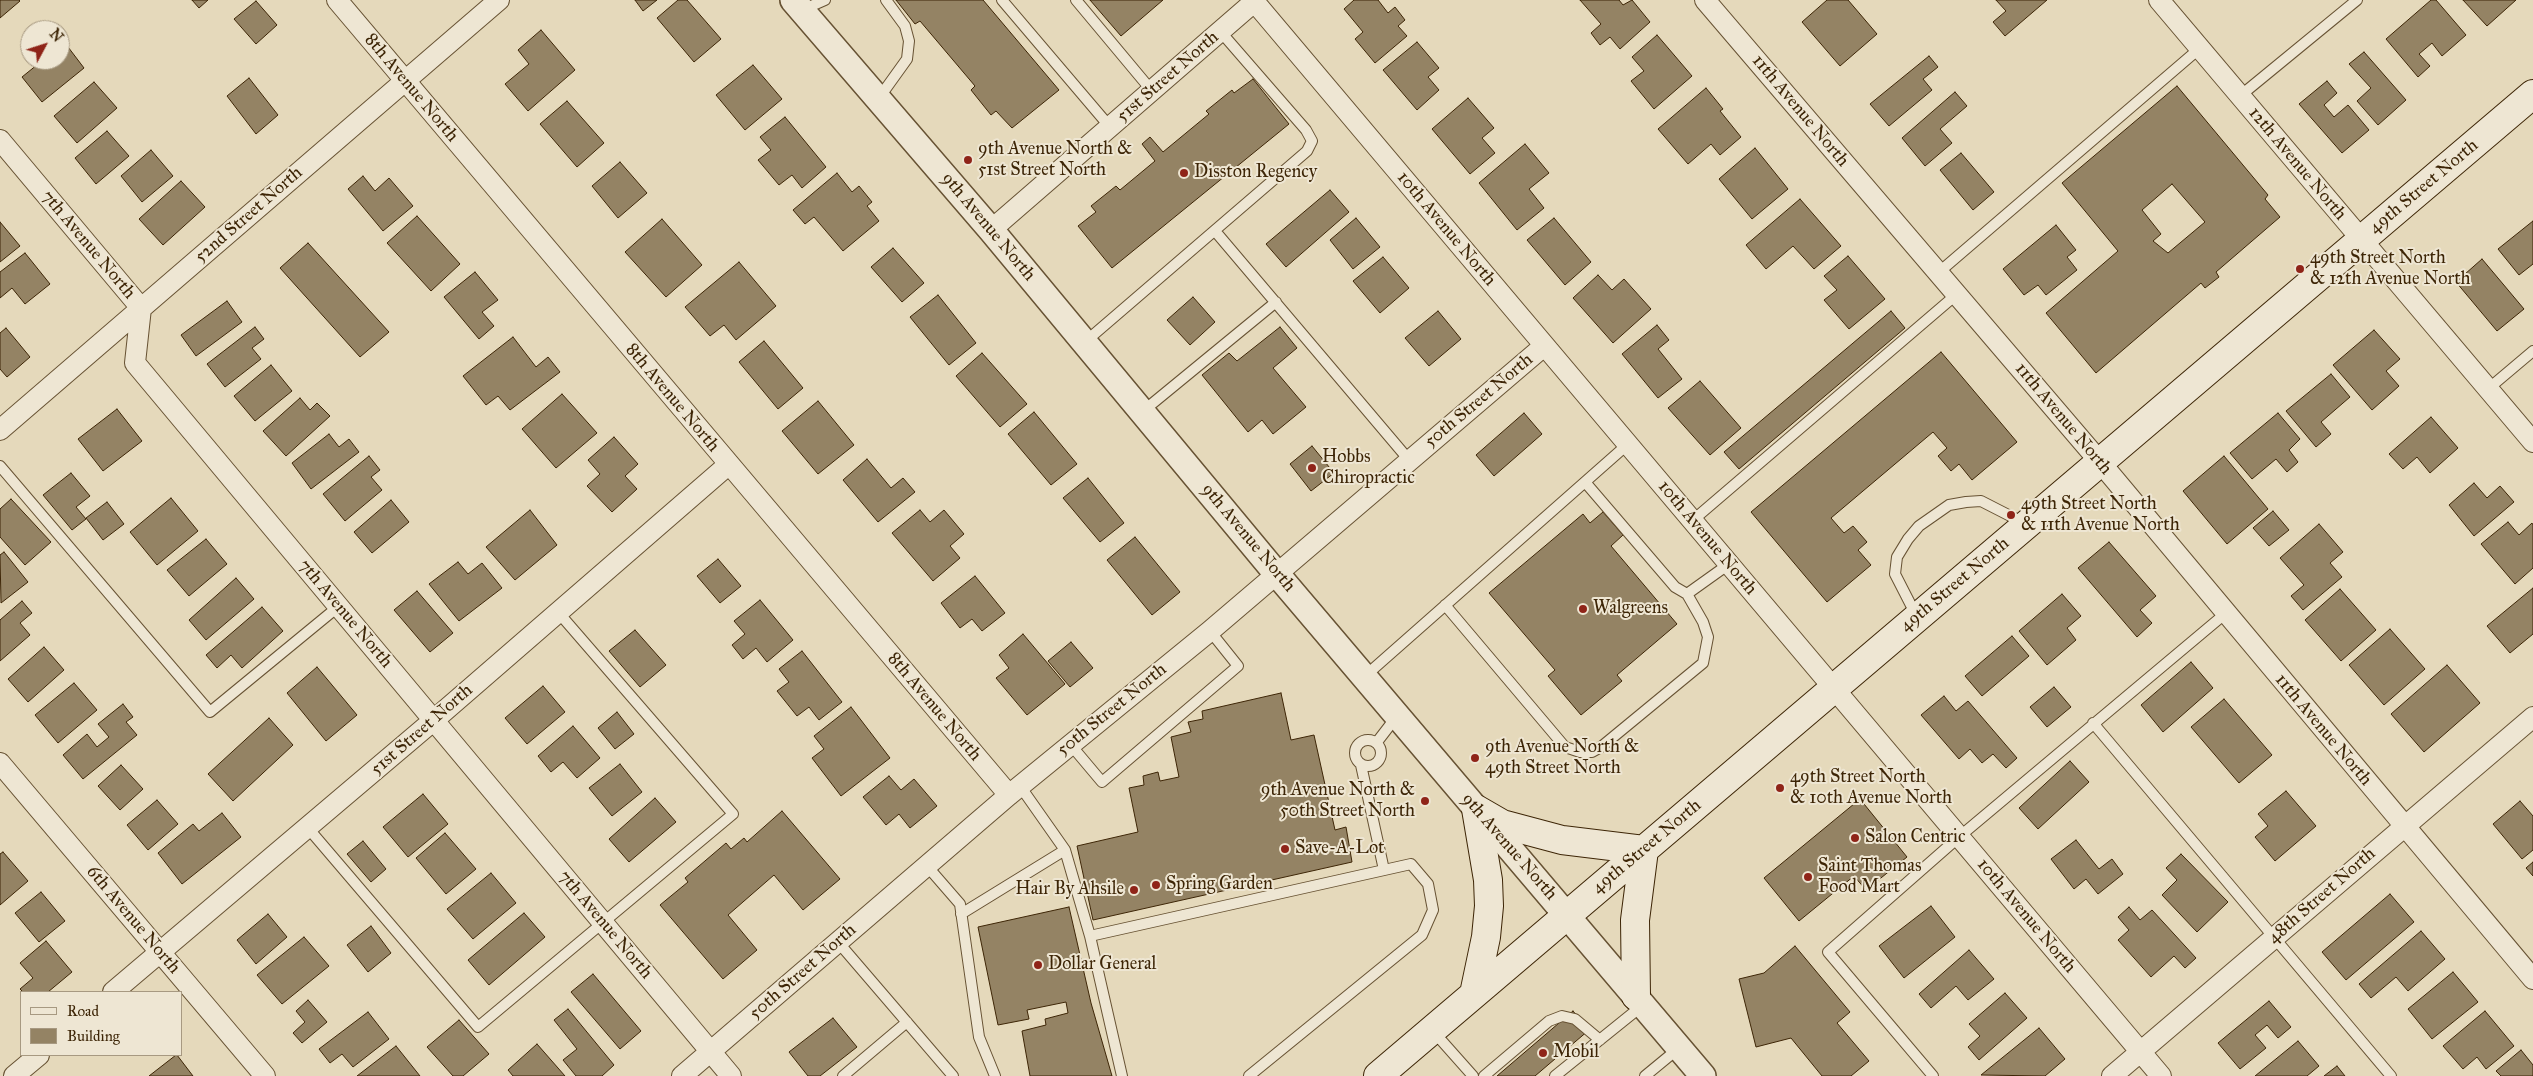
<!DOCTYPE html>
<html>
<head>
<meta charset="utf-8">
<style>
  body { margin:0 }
  #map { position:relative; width:2533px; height:1076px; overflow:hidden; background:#e5d9bb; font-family:"IM FELL Great Primer",serif }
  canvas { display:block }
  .legend { position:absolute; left:20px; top:991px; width:162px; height:65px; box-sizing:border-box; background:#eee6d3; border:1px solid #a79981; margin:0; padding:6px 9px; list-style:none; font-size:15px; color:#3d2506 }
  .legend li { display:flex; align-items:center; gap:10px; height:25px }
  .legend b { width:25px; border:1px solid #a79981 }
  .north { position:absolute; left:20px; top:20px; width:50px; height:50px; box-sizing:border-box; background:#eee6d3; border:1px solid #a79981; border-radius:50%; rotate:50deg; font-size:14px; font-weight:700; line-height:20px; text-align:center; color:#3d2506 }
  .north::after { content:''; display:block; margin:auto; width:18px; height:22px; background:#8f2418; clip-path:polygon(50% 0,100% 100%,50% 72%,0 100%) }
</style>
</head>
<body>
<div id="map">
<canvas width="2533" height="1076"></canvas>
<ul class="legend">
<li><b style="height:6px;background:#eee6d3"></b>Road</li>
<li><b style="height:14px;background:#948364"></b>Building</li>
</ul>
<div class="north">N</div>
</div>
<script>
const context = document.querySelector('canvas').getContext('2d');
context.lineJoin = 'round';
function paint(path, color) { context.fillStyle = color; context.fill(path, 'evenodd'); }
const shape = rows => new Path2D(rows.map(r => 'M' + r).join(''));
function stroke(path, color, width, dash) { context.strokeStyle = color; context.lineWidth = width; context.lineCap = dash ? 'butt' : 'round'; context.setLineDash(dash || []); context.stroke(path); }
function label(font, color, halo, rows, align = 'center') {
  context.font = font + ' "IM FELL Great Primer",serif'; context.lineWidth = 4; context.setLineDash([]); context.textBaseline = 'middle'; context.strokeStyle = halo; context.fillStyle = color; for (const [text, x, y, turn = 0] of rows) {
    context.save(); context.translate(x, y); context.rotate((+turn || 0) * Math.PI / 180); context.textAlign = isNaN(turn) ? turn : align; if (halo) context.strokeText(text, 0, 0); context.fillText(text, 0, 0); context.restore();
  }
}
const building = shape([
  [0,0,19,0,20,1,0,18,0,0],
  [192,0,208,0,199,8,192,0],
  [635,0,657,0,643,11,635,0],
  [678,0,687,0,721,39,694,62,657,18,678,0],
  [896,0,983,0,1059,90,1012,128,996,111,991,115,971,90,975,86,920,21,915,24,896,0],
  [1090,0,1163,0,1121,36,1090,0],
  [1354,0,1378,0,1388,13,1395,7,1405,20,1398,26,1407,36,1375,63,1355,39,1363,32,1344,9,1354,0],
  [1580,0,1619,0,1623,5,1632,0,1650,22,1620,49,1610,37,1600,45,1591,33,1601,24,1580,0],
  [1827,0,1848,0,1877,34,1840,66,1802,22,1827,0],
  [1996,0,2047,0,2005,36,1993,22,2006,11,1996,0],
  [2431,0,2436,0,2466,35,2442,56,2432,43,2419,54,2430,66,2418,77,2386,39,2431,0],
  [2463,0,2516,0,2487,26,2463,0],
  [256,1,277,25,256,44,234,19,256,1],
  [541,30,575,70,528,111,505,84,529,64,518,50,541,30],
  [1657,35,1692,76,1654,109,1631,81,1644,71,1632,57,1657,35],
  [1417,42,1439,68,1428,77,1439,90,1417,110,1383,70,1417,42],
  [65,43,84,68,42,102,22,77,43,60,60,60,60,47,65,43],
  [2364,52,2406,100,2378,125,2357,101,2371,88,2349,64,2364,52],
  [1929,56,1938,67,1923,79,1932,90,1889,126,1870,104,1929,56],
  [753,65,782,99,745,130,716,95,753,65],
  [249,78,278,115,256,134,227,96,249,78],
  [1253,79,1289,124,1112,268,1078,226,1096,212,1091,206,1116,186,1120,190,1155,161,1142,144,1150,137,1163,152,1209,114,1206,111,1232,90,1234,93,1253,79],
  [2327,81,2337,93,2324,105,2334,117,2348,105,2369,130,2342,153,2299,104,2327,81],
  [94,82,117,108,77,143,54,116,94,82],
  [2177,86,2268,195,2265,199,2280,217,2216,272,2219,277,2205,288,2201,283,2096,373,2046,313,2118,251,2062,183,2177,86],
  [2172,184,2205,222,2168,253,2153,241,2161,234,2142,210,2172,184],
  [1706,88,1723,109,1720,111,1741,137,1720,155,1711,144,1688,164,1658,129,1706,88],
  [1955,92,1967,106,1940,129,1952,143,1925,166,1902,138,1955,92],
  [1468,98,1494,128,1482,138,1495,153,1470,174,1432,129,1468,98],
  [567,101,604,143,577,167,540,124,567,101],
  [785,117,826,167,802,188,792,175,779,185,758,160,771,150,760,137,785,117],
  [107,131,129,156,96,184,75,158,107,131],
  [1525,144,1549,173,1529,189,1544,208,1517,230,1479,183,1525,144],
  [1755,148,1788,189,1752,219,1719,179,1755,148],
  [151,150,173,176,142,202,121,176,151,150],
  [1961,153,1994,192,1973,210,1940,170,1961,153],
  [620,162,647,193,618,218,592,186,620,162],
  [837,173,852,192,859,186,872,202,867,206,879,221,843,251,814,217,805,224,793,210,837,173],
  [363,176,375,191,389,178,413,206,383,231,348,189,363,176],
  [181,181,205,207,163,245,139,219,181,181],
  [1330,190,1349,212,1286,267,1266,244,1330,190],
  [1800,199,1841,246,1814,269,1793,246,1766,269,1746,245,1800,199],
  [417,216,460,264,431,291,387,243,417,216],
  [1356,218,1380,247,1353,269,1330,240,1356,218],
  [1554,218,1591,262,1565,285,1527,240,1554,218],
  [662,219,702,265,666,297,625,252,662,219],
  [2533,221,2533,264,2519,275,2498,249,2533,221],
  [0,222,20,246,0,262,0,222],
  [2056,225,2076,250,2067,257,2077,270,2046,295,2038,285,2024,295,2003,269,2056,225],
  [308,243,389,332,360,357,280,268,308,243],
  [893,248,924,283,902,302,871,267,893,248],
  [25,253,50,284,25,304,12,288,0,298,0,272,25,253],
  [1848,256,1885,299,1849,329,1824,300,1837,290,1824,276,1848,256],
  [1383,257,1409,288,1380,313,1353,281,1383,257],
  [2482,259,2524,309,2497,331,2456,282,2482,259],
  [739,262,776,306,736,340,724,325,710,336,685,307,739,262],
  [475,272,498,300,482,312,494,326,479,339,444,297,475,272],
  [1598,275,1612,290,1624,279,1651,309,1613,343,1573,298,1598,275],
  [938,295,976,343,949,365,910,317,938,295],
  [1193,297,1215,322,1190,345,1167,320,1193,297],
  [227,301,242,322,196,356,181,335,227,301],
  [1438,311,1461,339,1429,366,1405,338,1438,311],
  [1891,311,1905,328,1739,469,1724,452,1891,311],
  [1657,325,1669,340,1658,349,1682,379,1658,398,1622,354,1657,325],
  [255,327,264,339,252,348,261,359,225,387,207,364,255,327],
  [1280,327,1297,348,1273,368,1306,407,1273,434,1262,420,1248,432,1202,375,1229,353,1237,361,1280,327],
  [6,328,30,357,7,377,0,369,0,333,6,328],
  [2374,330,2400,359,2386,371,2399,386,2372,410,2333,365,2374,330],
  [513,337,536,367,548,357,560,372,510,410,498,396,486,405,463,376,513,337],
  [764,341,803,388,778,409,739,362,764,341],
  [1941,352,2017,442,1972,480,1959,464,1951,471,1938,456,1947,448,1933,432,1831,518,1844,533,1853,526,1867,542,1858,550,1871,565,1827,602,1751,512,1941,352],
  [982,353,1027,404,1000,427,956,376,982,353],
  [271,365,292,391,255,421,234,396,271,365],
  [2331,374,2350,397,2321,422,2331,434,2316,447,2286,411,2331,374],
  [1700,381,1741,428,1710,455,1668,408,1700,381],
  [562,394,597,433,556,468,522,429,562,394],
  [300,398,310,410,317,403,330,416,286,456,263,431,300,398],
  [818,401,854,445,818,474,782,431,818,401],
  [117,409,142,441,103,471,78,439,117,409],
  [1034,412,1077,464,1051,485,1008,434,1034,412],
  [1524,413,1542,434,1494,476,1476,455,1524,413],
  [2278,413,2300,439,2289,450,2298,462,2287,472,2276,459,2252,479,2230,453,2278,413],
  [2431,417,2458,448,2430,473,2417,457,2403,469,2389,454,2431,417],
  [329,434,339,447,349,439,359,452,311,489,292,463,329,434],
  [614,437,638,464,625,476,637,489,612,512,587,486,600,474,588,460,614,437],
  [1312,446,1334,473,1311,491,1290,464,1312,446],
  [369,456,380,470,371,477,382,490,345,521,323,494,369,456],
  [2224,456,2268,509,2227,544,2183,491,2224,456],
  [867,459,891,488,903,478,915,492,878,522,843,480,867,459],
  [71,473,90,496,76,507,86,519,72,530,43,495,71,473],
  [1088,478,1124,523,1100,542,1063,498,1088,478],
  [2474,483,2487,498,2500,486,2514,502,2474,536,2449,505,2474,483],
  [171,498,198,531,157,565,130,532,171,498],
  [11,499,51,542,25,565,0,537,0,509,11,499],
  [391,500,409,522,372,553,354,532,391,500],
  [107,502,124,524,103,540,86,518,107,502],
  [530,510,557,545,515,580,486,547,530,510],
  [920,510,930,522,944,510,964,534,950,546,960,558,933,581,892,533,920,510],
  [2273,511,2289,530,2269,546,2253,528,2273,511],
  [1603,512,1623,535,1611,546,1677,624,1617,675,1622,681,1581,715,1548,676,1555,670,1489,593,1583,514,1590,523,1603,512],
  [2508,522,2519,535,2532,523,2533,525,2533,568,2515,584,2481,544,2508,522],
  [2319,524,2343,552,2330,563,2342,577,2303,610,2291,596,2304,585,2280,558,2319,524],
  [1135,537,1180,592,1152,615,1107,560,1135,537],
  [206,539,227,564,189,596,167,570,206,539],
  [2109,542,2156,596,2140,610,2152,623,2137,637,2078,568,2109,542],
  [4,552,28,582,1,603,0,555,4,552],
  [718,559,741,586,720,603,697,576,718,559],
  [458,562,468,574,482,563,502,588,459,621,429,584,458,562],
  [975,576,1005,613,982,631,972,619,960,628,941,603,975,576],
  [236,578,254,599,206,640,189,620,236,578],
  [2533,588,2533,634,2510,653,2487,626,2533,588],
  [2340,589,2376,630,2341,661,2305,620,2340,589],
  [417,591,453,633,430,652,394,610,417,591],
  [2062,594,2081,616,2067,628,2076,640,2047,665,2019,631,2062,594],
  [760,600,793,640,767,662,756,648,743,659,732,645,745,634,734,621,760,600],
  [22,601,32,613,20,623,30,635,0,661,0,620,22,601],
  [262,607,283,631,242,668,231,655,217,668,206,655,262,607],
  [2390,629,2425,669,2384,705,2349,665,2390,629],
  [635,630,666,665,640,687,609,651,635,630],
  [1023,634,1065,684,1027,715,996,678,1009,668,999,655,1023,634],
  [2012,636,2029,656,1982,696,1965,676,2012,636],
  [1071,642,1093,668,1070,687,1048,661,1071,642],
  [44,647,64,670,28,702,8,679,44,647],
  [802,651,842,702,819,720,809,707,797,716,777,691,789,682,779,669,802,651],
  [2191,662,2213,688,2163,732,2141,705,2191,662],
  [2447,665,2480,703,2424,752,2391,714,2447,665],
  [317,667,357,715,326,741,287,693,317,667],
  [74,683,97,710,58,743,35,715,74,683],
  [543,686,565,712,527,744,505,718,543,686],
  [2054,687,2071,707,2047,727,2030,707,2054,687],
  [1281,693,1291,740,1314,735,1335,830,1346,827,1352,862,1093,920,1077,846,1138,832,1129,788,1144,785,1143,776,1158,772,1160,781,1179,777,1171,737,1191,732,1188,722,1203,719,1202,711,1281,693],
  [1944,696,1956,711,1968,701,2017,758,2006,768,1993,754,1982,763,1970,749,1959,759,1921,715,1944,696],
  [2224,699,2272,755,2239,783,2191,727,2224,699],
  [123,704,133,717,126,722,137,735,83,779,63,755,87,734,97,747,109,737,98,724,123,704],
  [851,707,890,758,841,796,812,758,824,749,814,736,851,707],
  [617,712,634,734,615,749,598,728,617,712],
  [269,718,293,745,233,801,208,774,269,718],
  [573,726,600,758,577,778,563,762,551,772,538,756,573,726],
  [2070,761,2089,782,2038,829,2019,808,2070,761],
  [620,764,642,792,612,816,589,788,620,764],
  [121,765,143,789,120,810,98,786,121,765],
  [889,776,901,790,914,779,937,806,910,828,899,814,886,825,863,797,889,776],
  [2286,791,2316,826,2275,861,2255,837,2268,826,2258,814,2286,791],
  [423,794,448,824,408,857,383,827,423,794],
  [655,798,676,822,629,862,609,839,655,798],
  [1860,799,1907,857,1866,890,1854,876,1799,921,1764,878,1860,799],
  [157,800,178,824,148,850,127,825,157,800],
  [2520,801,2533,816,2533,850,2522,859,2493,824,2520,801],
  [782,811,840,879,803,910,774,875,728,915,757,950,723,979,660,905,688,882,685,878,726,843,731,849,744,838,747,842,782,811],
  [222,813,241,837,182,884,158,853,193,824,199,831,222,813],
  [445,833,476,869,446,894,416,858,445,833],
  [2076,840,2099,869,2112,859,2123,874,2098,894,2086,879,2074,889,2051,859,2076,840],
  [363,841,386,869,371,882,347,854,363,841],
  [3,852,28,881,0,905,0,854,3,852],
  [2181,854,2228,902,2197,932,2162,895,2177,880,2166,868,2181,854],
  [2533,862,2533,876,2526,868,2533,862],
  [491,873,516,903,473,939,447,909,491,873],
  [41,892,65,921,39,942,15,913,41,892],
  [2390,894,2414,922,2346,980,2322,952,2390,894],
  [1931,906,1955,937,1904,978,1879,946,1931,906],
  [1069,907,1091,1003,1112,1076,1030,1076,1022,1031,1046,1025,1045,1019,1068,1013,1066,1002,1027,1010,1029,1019,998,1025,978,927,1069,907],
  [2129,907,2140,920,2152,910,2196,958,2185,968,2174,956,2151,977,2118,940,2129,930,2118,917,2129,907],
  [524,913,545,937,489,985,468,960,524,913],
  [268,914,287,937,256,964,237,940,268,914],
  [371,926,391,953,368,972,347,945,371,926],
  [2421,931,2445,959,2408,991,2396,977,2371,998,2359,984,2421,931],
  [304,937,329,966,282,1004,257,975,304,937],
  [46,941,72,972,48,992,23,992,20,989,33,978,20,963,46,941],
  [1795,946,1850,1012,1837,1023,1869,1061,1851,1076,1822,1076,1791,1038,1756,1047,1739,979,1764,973,1795,946],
  [1969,950,1994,979,1968,1000,1956,986,1931,1008,1919,994,1969,950],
  [2453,972,2478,1002,2432,1039,2408,1009,2453,972],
  [593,974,641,1031,620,1049,571,992,593,974],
  [2005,993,2027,1018,1979,1060,1968,1047,1980,1036,1969,1024,2005,993],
  [308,1000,327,1022,302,1043,293,1033,305,1022,296,1011,308,1000],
  [2269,1001,2291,1027,2278,1038,2267,1025,2255,1035,2266,1048,2240,1069,2218,1043,2269,1001],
  [568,1009,614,1065,602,1076,576,1076,563,1060,577,1049,554,1020,568,1009],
  [1573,1011,1589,1030,1535,1076,1497,1076,1573,1011],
  [2485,1011,2514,1046,2486,1069,2477,1057,2463,1069,2443,1046,2485,1011],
  [368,1012,389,1039,353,1067,342,1054,330,1063,319,1049,368,1012],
  [833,1018,857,1047,820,1076,808,1076,789,1052,833,1018],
  [459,1020,489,1054,463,1076,453,1076,427,1047,459,1020],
  [2039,1028,2065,1059,2045,1076,1981,1075,2039,1028],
  [2298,1041,2319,1066,2307,1076,2255,1076,2298,1041],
  [537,1044,565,1076,513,1076,508,1070,537,1044],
  [396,1046,420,1076,357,1076,396,1046],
  [2521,1050,2533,1065,2533,1076,2501,1076,2496,1071,2521,1050],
  [177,1055,193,1076,149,1076,176,1055,177,1055],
  [2337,1066,2345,1076,2324,1076,2337,1066]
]);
const service = shape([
  [1002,0,1110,127],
  [1076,0,1152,91],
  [802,10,825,0],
  [2240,96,2357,0],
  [879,98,907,59,909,41,905,26,886,0],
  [1215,231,1409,460],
  [1938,273,2200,48],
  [1085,342,1307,151,1312,141,1306,130,1220,31],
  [2488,389,2533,351],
  [1142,412,1276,302],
  [0,466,210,712,339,606],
  [1585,482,1675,587,1687,594,1729,564],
  [1692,521,1957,294],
  [1445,605,1565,747,1580,752,1592,752,1601,747,1703,663,1708,637,1703,622,1687,594],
  [1917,617,1895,574,1897,557,1908,539,1919,526,1949,505,1966,502,1981,501,2026,524],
  [1364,677,1628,444],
  [2093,723,2391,1076],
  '1355 753a13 13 0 1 1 26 0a13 13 0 1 1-26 0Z',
  [1377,742,1397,716],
  [1070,744,1102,782,1238,666,1210,631],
  [1361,765,1384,870],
  [308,828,478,1027,733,814,558,612],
  [1065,850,1090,936,1411,864,1428,884,1433,910,1422,935,1249,1076],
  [927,866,960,904,979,1037,995,1076],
  [961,914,1065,850,1020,786],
  [1090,936,1122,1076],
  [838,942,953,1076],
  [1433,1031,1473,1076],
  [843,1076,907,1022],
  [1484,1076,1549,1021,1562,1016,1575,1019,1600,1040],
  [1555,1076,1643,1005],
  [1645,1076,1679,1048],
  [1933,1076,1828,952,1959,837,2226,613]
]);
const minor = shape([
  [337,0,1009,795],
  [1253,0,2161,1076],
  [1705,0,2100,462,2533,979],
  [2159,0,2533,442],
  [0,140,141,308,135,363,731,1076],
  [991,230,1254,2],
  [0,430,499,0],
  [0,763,265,1076],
  [113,992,434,720,728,465],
  [14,1076,39,1055],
  [682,1076,1009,795,1210,631,1544,346],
  [2112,1076,2533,717]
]);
const tertiary = shape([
  [793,0,991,230,1276,573,1703,1076]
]);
const secondary = shape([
  [1476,809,1502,824,1562,840,1644,850],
  [1474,994,1486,937,1489,906,1488,880,1476,809],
  [1636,996,1635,920,1644,850],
  [1378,1076,2533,94]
]);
const markers = [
  [968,160,5,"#8f2418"],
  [1184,173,5,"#8f2418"],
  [2300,269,5,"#8f2418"],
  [1312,468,5,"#8f2418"],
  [2011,515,5,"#8f2418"],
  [1583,609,5,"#8f2418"],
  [1475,758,5,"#8f2418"],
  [1780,788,5,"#8f2418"],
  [1425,801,5,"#8f2418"],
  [1855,838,5,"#8f2418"],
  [1285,849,5,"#8f2418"],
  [1808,877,5,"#8f2418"],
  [1156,885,5,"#8f2418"],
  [1134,890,5,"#8f2418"],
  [1038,965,5,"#8f2418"],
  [1543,1053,5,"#8f2418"]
];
const streetNames = [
  ["51st Street North",1168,77,-41],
  ["8th Avenue North",411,88,50],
  ["11th Avenue North",1800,111,50],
  ["12th Avenue North",2297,164,50],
  ["49th Street North",2424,187,-40],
  ["52nd Street North",249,215,-41],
  ["9th Avenue North",988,227,50],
  ["10th Avenue North",1446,229,50],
  ["7th Avenue North",88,245,50],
  ["8th Avenue North",672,398,50],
  ["50th Street North",1479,401,-40],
  ["11th Avenue North",2063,419,50],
  ["9th Avenue North",1248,538,50],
  ["10th Avenue North",1707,538,50],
  ["49th Street North",1955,585,-40],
  ["7th Avenue North",345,614,50],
  ["8th Avenue North",934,707,50],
  ["50th Street North",1112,710,-39],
  ["51st Street North",422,730,-41],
  ["11th Avenue North",2323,730,50],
  ["9th Avenue North",1509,847,49],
  ["49th Street North",1647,847,-40],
  ["48th Street North",2322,896,-41],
  ["10th Avenue North",2026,916,50],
  ["6th Avenue North",133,920,50],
  ["7th Avenue North",605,925,50],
  ["50th Street North",803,972,-41]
];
const poiNames = [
  ["9th Avenue North &",978,150],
  ["51st Street North",978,171],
  ["Disston Regency",1194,173],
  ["49th Street North",2310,259],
  ["& 12th Avenue North",2310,280],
  ["Hobbs",1322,458],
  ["Chiropractic",1322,479],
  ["49th Street North",2021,505],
  ["& 11th Avenue North",2021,526],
  ["Walgreens",1593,609],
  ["9th Avenue North &",1485,748],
  ["49th Street North",1485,769],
  ["49th Street North",1790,778],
  ["& 10th Avenue North",1790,799],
  ["9th Avenue North &",1415,791,"right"],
  ["50th Street North",1415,812,"right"],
  ["Salon Centric",1865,838],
  ["Save-A-Lot",1295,849],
  ["Saint Thomas",1818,867],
  ["Food Mart",1818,888],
  ["Spring Garden",1166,885],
  ["Hair By Ahsile",1124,890,"right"],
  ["Dollar General",1048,965],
  ["Mobil",1553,1053]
];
paint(building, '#948364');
stroke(building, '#3d2506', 1);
stroke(service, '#675233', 12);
stroke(minor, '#675233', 22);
stroke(tertiary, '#675233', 28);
stroke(secondary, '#3d2506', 30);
stroke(service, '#eee6d3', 10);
stroke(minor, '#eee6d3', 20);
stroke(tertiary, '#eee6d3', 25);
stroke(secondary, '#eee6d3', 28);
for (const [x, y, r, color] of markers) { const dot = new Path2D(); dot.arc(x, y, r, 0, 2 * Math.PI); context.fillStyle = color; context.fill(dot); stroke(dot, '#eee6d3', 2); }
label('18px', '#3d2506', '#eee6d3', streetNames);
label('18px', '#3d2506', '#eee6d3', poiNames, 'left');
</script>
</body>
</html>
